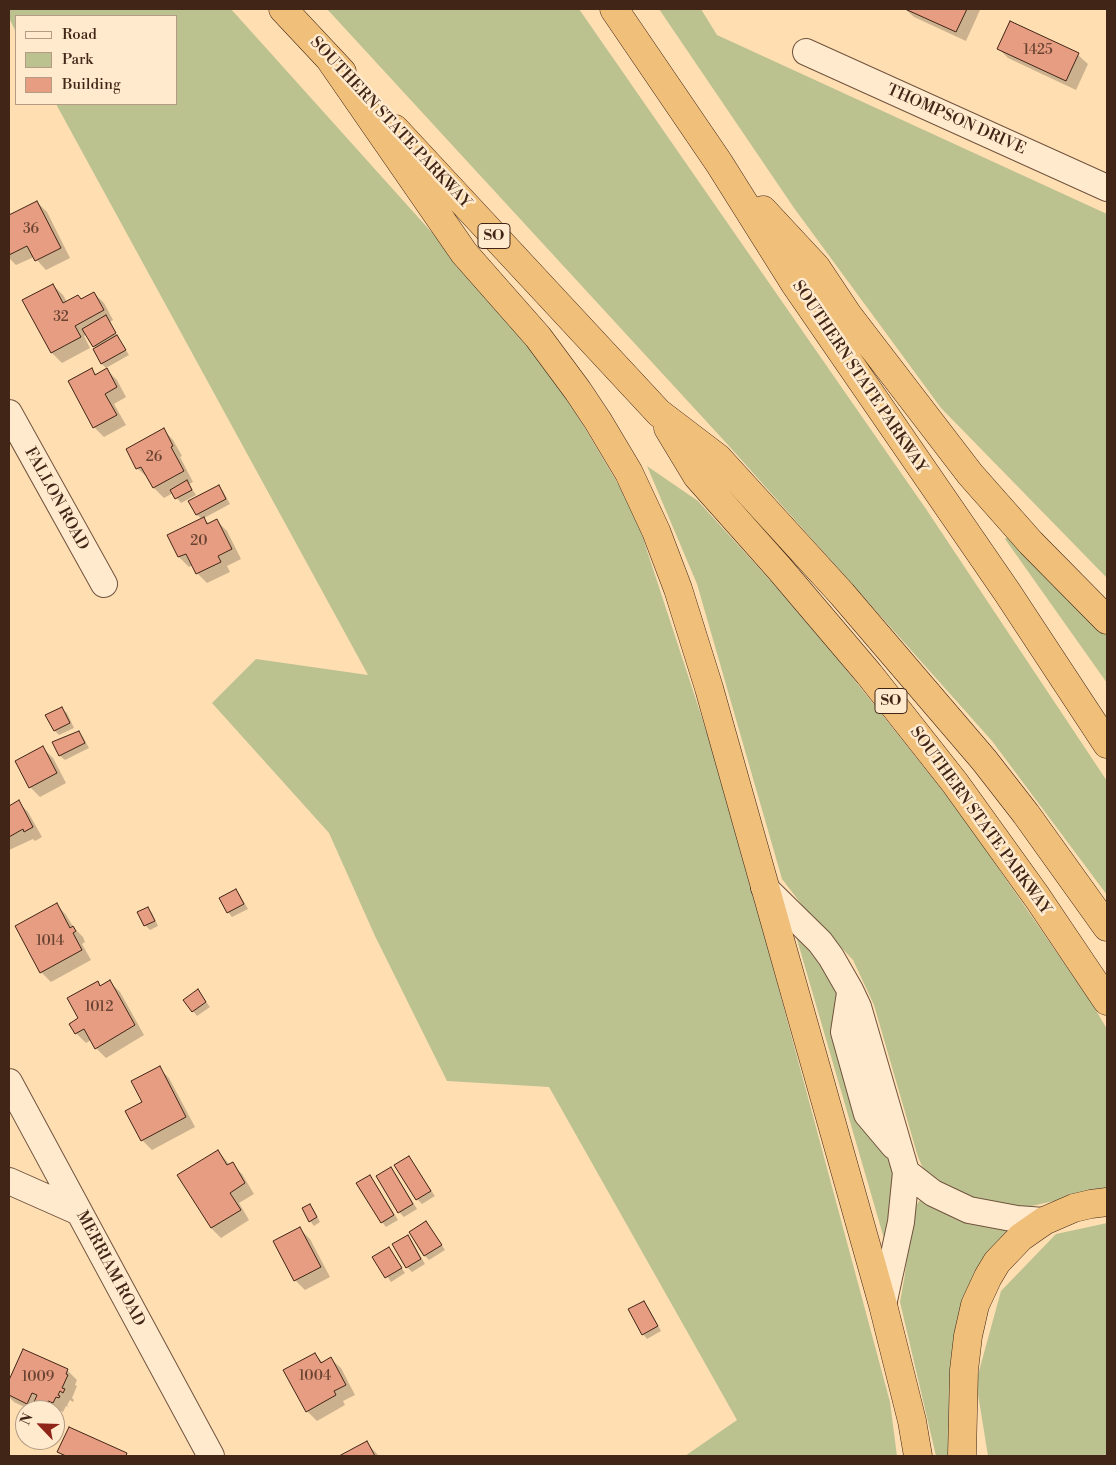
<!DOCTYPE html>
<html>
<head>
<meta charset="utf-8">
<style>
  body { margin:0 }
  #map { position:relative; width:1116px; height:1465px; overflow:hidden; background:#ffdeb2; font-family:"Libre Bodoni",serif }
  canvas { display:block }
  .frame { position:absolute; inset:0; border:10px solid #412517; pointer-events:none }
  .legend { position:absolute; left:15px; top:15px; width:162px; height:90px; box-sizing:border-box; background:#ffeacd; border:1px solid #b39b84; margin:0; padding:6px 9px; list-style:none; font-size:15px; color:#412517 }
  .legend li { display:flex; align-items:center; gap:10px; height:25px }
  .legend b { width:25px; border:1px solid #b39b84 }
  .north { position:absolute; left:15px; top:1400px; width:50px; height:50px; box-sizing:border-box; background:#ffeacd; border:1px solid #b39b84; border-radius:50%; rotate:294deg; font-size:14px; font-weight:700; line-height:20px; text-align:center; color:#412517 }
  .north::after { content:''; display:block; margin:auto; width:18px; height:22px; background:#8f2418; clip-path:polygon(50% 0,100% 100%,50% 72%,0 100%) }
</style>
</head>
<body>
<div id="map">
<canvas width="1116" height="1465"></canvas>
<div class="frame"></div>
<ul class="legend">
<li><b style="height:6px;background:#ffeacd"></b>Road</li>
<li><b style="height:14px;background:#bbc290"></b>Park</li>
<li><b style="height:14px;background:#e69d81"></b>Building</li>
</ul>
<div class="north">N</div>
</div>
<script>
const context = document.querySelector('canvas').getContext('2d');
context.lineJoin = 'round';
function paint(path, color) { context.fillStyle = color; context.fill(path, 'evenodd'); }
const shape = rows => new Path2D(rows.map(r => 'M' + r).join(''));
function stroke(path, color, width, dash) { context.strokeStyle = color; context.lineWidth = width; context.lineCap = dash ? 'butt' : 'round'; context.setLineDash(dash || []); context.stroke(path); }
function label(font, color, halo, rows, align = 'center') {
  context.font = font + ' "Libre Bodoni",serif'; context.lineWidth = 5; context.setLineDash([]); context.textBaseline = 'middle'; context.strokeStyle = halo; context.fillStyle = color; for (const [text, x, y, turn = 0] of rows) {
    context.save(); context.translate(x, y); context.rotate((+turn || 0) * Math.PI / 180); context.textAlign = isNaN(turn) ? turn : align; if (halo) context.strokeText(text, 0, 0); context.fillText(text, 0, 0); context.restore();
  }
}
const green = shape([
  [9,9,231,9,541,354,634,511,723,782,890,1402,897,1456,685,1456,737,1420,549,1087,447,1081,375,936,329,833,212,703,256,659,368,675,56,104,176,104,176,16,16,16,16,32,9,18],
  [327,9,579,9,926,509,1107,781,1107,895,992,741,729,446],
  [659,9,701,9,717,35,1107,214,1107,578,941,408,794,208],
  [647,466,698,501,809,623,958,810,1091,1002,1107,1029,1107,1189,1014,1210,952,1193,926,1175,918,1157,874,1005,853,960,806,910,782,879,697,584],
  [1010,535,1107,628,1107,683,1005,539],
  [796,936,825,959,898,1177,885,1242],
  [928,1200,1009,1231,973,1282,954,1456,936,1456,900,1302,904,1280,914,1210,919,1201],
  [1107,1223,1107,1456,988,1456,976,1382,1001,1291,1056,1234]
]);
const shadow = shape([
  [905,9,978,9,980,10,966,41,914,17],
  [998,48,1078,55,1088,64,1076,90,1008,58],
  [37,202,47,212,70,258,46,270,34,257,16,265,9,258,9,217],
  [53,285,63,295,67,302,82,300,94,293,104,303,113,320,110,322,118,338,129,355,106,368,102,364,94,350,96,349,87,334,84,336,90,348,62,363,52,353,24,300],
  [92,370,97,375,107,370,117,380,126,397,114,404,126,425,104,437,94,427],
  [164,430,173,440,182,456,180,457,193,482,189,484,196,495,181,503,173,493,164,498,154,488,148,478,137,468],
  [218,486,223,491,230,504,204,518,210,525,217,521,227,531,241,559,227,566,230,572,207,583,197,573,193,565,189,567,179,557,169,535,202,519,197,515,190,502],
  [62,709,67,713,74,728,59,735,55,731],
  [78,733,83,737,89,748,65,760,60,756,54,743],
  [43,748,53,758,66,783,40,797,30,787],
  [18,802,28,812,42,837,35,841,33,839,9,850,9,807],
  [236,890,240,895,248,909,232,917,228,912],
  [57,905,66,915,74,928,83,937,85,942,82,944,91,960,51,982,41,972],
  [148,909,152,913,158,926,150,930,145,925],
  [110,982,120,992,144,1035,106,1058,96,1048,91,1040,86,1043,76,1033,98,983,102,987],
  [198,991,210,1007,197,1016,193,1011],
  [159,1068,169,1078,195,1127,152,1150,142,1140,144,1102],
  [218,1151,230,1165,232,1164,242,1174,254,1194,239,1203,249,1220,221,1238,211,1228],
  [408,1157,435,1196,422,1204,417,1199],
  [390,1169,395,1173,417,1209,404,1217,399,1212],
  [369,1176,374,1181,398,1220,386,1227,382,1222],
  [309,1205,314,1210,320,1222,314,1226,310,1221],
  [426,1222,445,1250,429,1260,425,1256],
  [300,1229,310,1239,330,1277,305,1290,295,1280],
  [407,1237,412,1241,425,1264,412,1272,407,1267,394,1245],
  [389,1249,405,1273,391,1282,374,1257],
  [644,1302,648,1307,661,1331,647,1339,643,1334],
  [315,1354,323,1363,331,1359,341,1368,355,1395,343,1401,345,1405,317,1421,307,1411],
  [67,1370,77,1380,75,1385,77,1386,72,1398,74,1400,73,1402,70,1400,67,1405,69,1407,66,1406,63,1412,58,1410,55,1417,55,1410,31,1410,14,1402,9,1397,9,1383],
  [366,1442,379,1456,342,1456],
  [58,1452,126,1454,128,1456,63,1456]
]);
const building = shape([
  [905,9,967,9,956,32,905,9],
  [1010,21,1079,53,1066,81,997,49,1010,21],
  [37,201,61,248,35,261,27,246,9,255,9,215,37,201],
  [53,284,63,303,78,295,81,299,94,292,104,310,75,326,81,337,51,353,22,300,53,284],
  [106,315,116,333,93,347,82,329,106,315],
  [117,335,126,350,101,364,93,349,117,335],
  [92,368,95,375,107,368,117,387,105,394,117,415,93,428,68,381,92,368],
  [164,428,173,446,171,447,184,471,153,488,141,467,136,469,126,449,164,428],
  [187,480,192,490,175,499,170,490,187,480],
  [219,485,226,499,196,515,188,501,219,485],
  [204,517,207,524,217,519,232,549,218,556,221,562,196,574,186,554,178,557,167,535,204,517],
  [62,707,70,723,54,731,45,715,62,707],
  [79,731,85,743,59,756,52,742,79,731],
  [43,746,57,773,29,788,15,761,43,746],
  [19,800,33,827,24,832,23,829,9,837,9,806,19,800],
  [236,889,244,904,227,913,219,898,236,889],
  [57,903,70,928,73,926,76,931,73,933,82,950,40,973,15,926,57,903],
  [148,907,155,921,144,926,137,912,148,907],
  [110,980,135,1025,95,1049,84,1029,75,1034,69,1024,78,1018,67,998,98,981,100,986,110,980],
  [198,989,206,1002,192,1012,183,1000,198,989],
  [160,1066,186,1117,141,1141,125,1111,142,1102,131,1081,160,1066],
  [218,1150,227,1165,233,1162,245,1183,230,1193,241,1210,211,1228,177,1175,218,1150],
  [409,1156,431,1191,416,1200,394,1165,409,1156],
  [391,1167,413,1204,398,1213,376,1176,391,1167],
  [370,1175,394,1215,381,1223,356,1183,370,1175],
  [310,1204,317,1217,309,1222,302,1208,310,1204],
  [426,1221,442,1245,424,1256,409,1232,426,1221],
  [300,1227,321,1267,294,1281,273,1241,300,1227],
  [408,1235,421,1259,406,1268,392,1244,408,1235],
  [389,1247,402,1268,385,1278,372,1257,389,1247],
  [644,1301,658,1326,642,1335,628,1309,644,1301],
  [23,1349,68,1369,66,1374,68,1375,62,1388,65,1389,63,1393,60,1391,58,1395,60,1396,59,1398,56,1397,53,1403,48,1401,44,1410,32,1407,37,1395,32,1393,27,1404,9,1395,9,1380,23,1349],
  [315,1353,321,1363,331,1357,346,1385,334,1391,336,1395,306,1412,283,1370,315,1353],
  [69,1427,127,1453,126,1456,66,1456,57,1452,69,1427],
  [367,1441,375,1456,339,1456,367,1441]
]);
const minor = shape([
  [806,52,1107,188],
  [9,413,104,584],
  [764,887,820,942,831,957,850,990,858,1007,906,1172,901,1222,883,1305],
  [850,993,844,1032,867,1114,894,1146],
  [9,1082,211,1456],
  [906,1172,933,1193,969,1210,1017,1219,1044,1221],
  [9,1181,79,1212]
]);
const highway = shape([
  [283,9,342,72],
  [614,9,719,163,795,284,1007,592,1107,744],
  [329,58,464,253,538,337,578,391,598,421,629,473,656,531,678,589,709,688,883,1305,912,1421,918,1456],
  [395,129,659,413,718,458,842,594,984,760,1026,814,1107,927],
  [763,210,816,267,848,315,970,474,1031,543,1107,620],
  [668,428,697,476,779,568,869,674,955,783,1037,897,1107,1001],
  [962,1456,964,1370,968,1336,975,1305,988,1277,997,1262,1021,1237,1044,1221,1074,1208,1091,1204,1107,1202]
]);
const numberNames = [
  ["1425",1038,51],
  ["36",31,230],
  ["32",61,318],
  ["26",154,458],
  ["20",199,542],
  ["1014",50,942],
  ["1012",99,1008],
  ["1004",315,1377],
  ["1009",38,1378]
];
const shields = [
  [494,236,32],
  [891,701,32]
];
const shieldNames = [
  ["SO",494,236],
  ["SO",891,701]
];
const streetNames = [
  ["THOMPSON DRIVE",956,120,24],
  ["SOUTHERN STATE PARKWAY",390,123,47],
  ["SOUTHERN STATE PARKWAY",859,377,56],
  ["FALLON ROAD",56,499,61],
  ["SOUTHERN STATE PARKWAY",980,821,54],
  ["MERRIAM ROAD",110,1269,62]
];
paint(green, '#bbc290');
paint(shadow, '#0003');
paint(building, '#e69d81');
stroke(building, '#412517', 1);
stroke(minor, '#70533e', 28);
stroke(highway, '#412517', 29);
stroke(minor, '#ffeacd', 26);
stroke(highway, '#f0bf79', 28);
label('14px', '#6a4332', null, numberNames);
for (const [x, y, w] of shields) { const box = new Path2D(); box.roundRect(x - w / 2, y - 12.5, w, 25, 4); context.fillStyle = '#ffeacd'; context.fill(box); stroke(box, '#412517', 1); }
label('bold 15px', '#412517', null, shieldNames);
label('16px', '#412517', '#ffeacd', streetNames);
</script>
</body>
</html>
